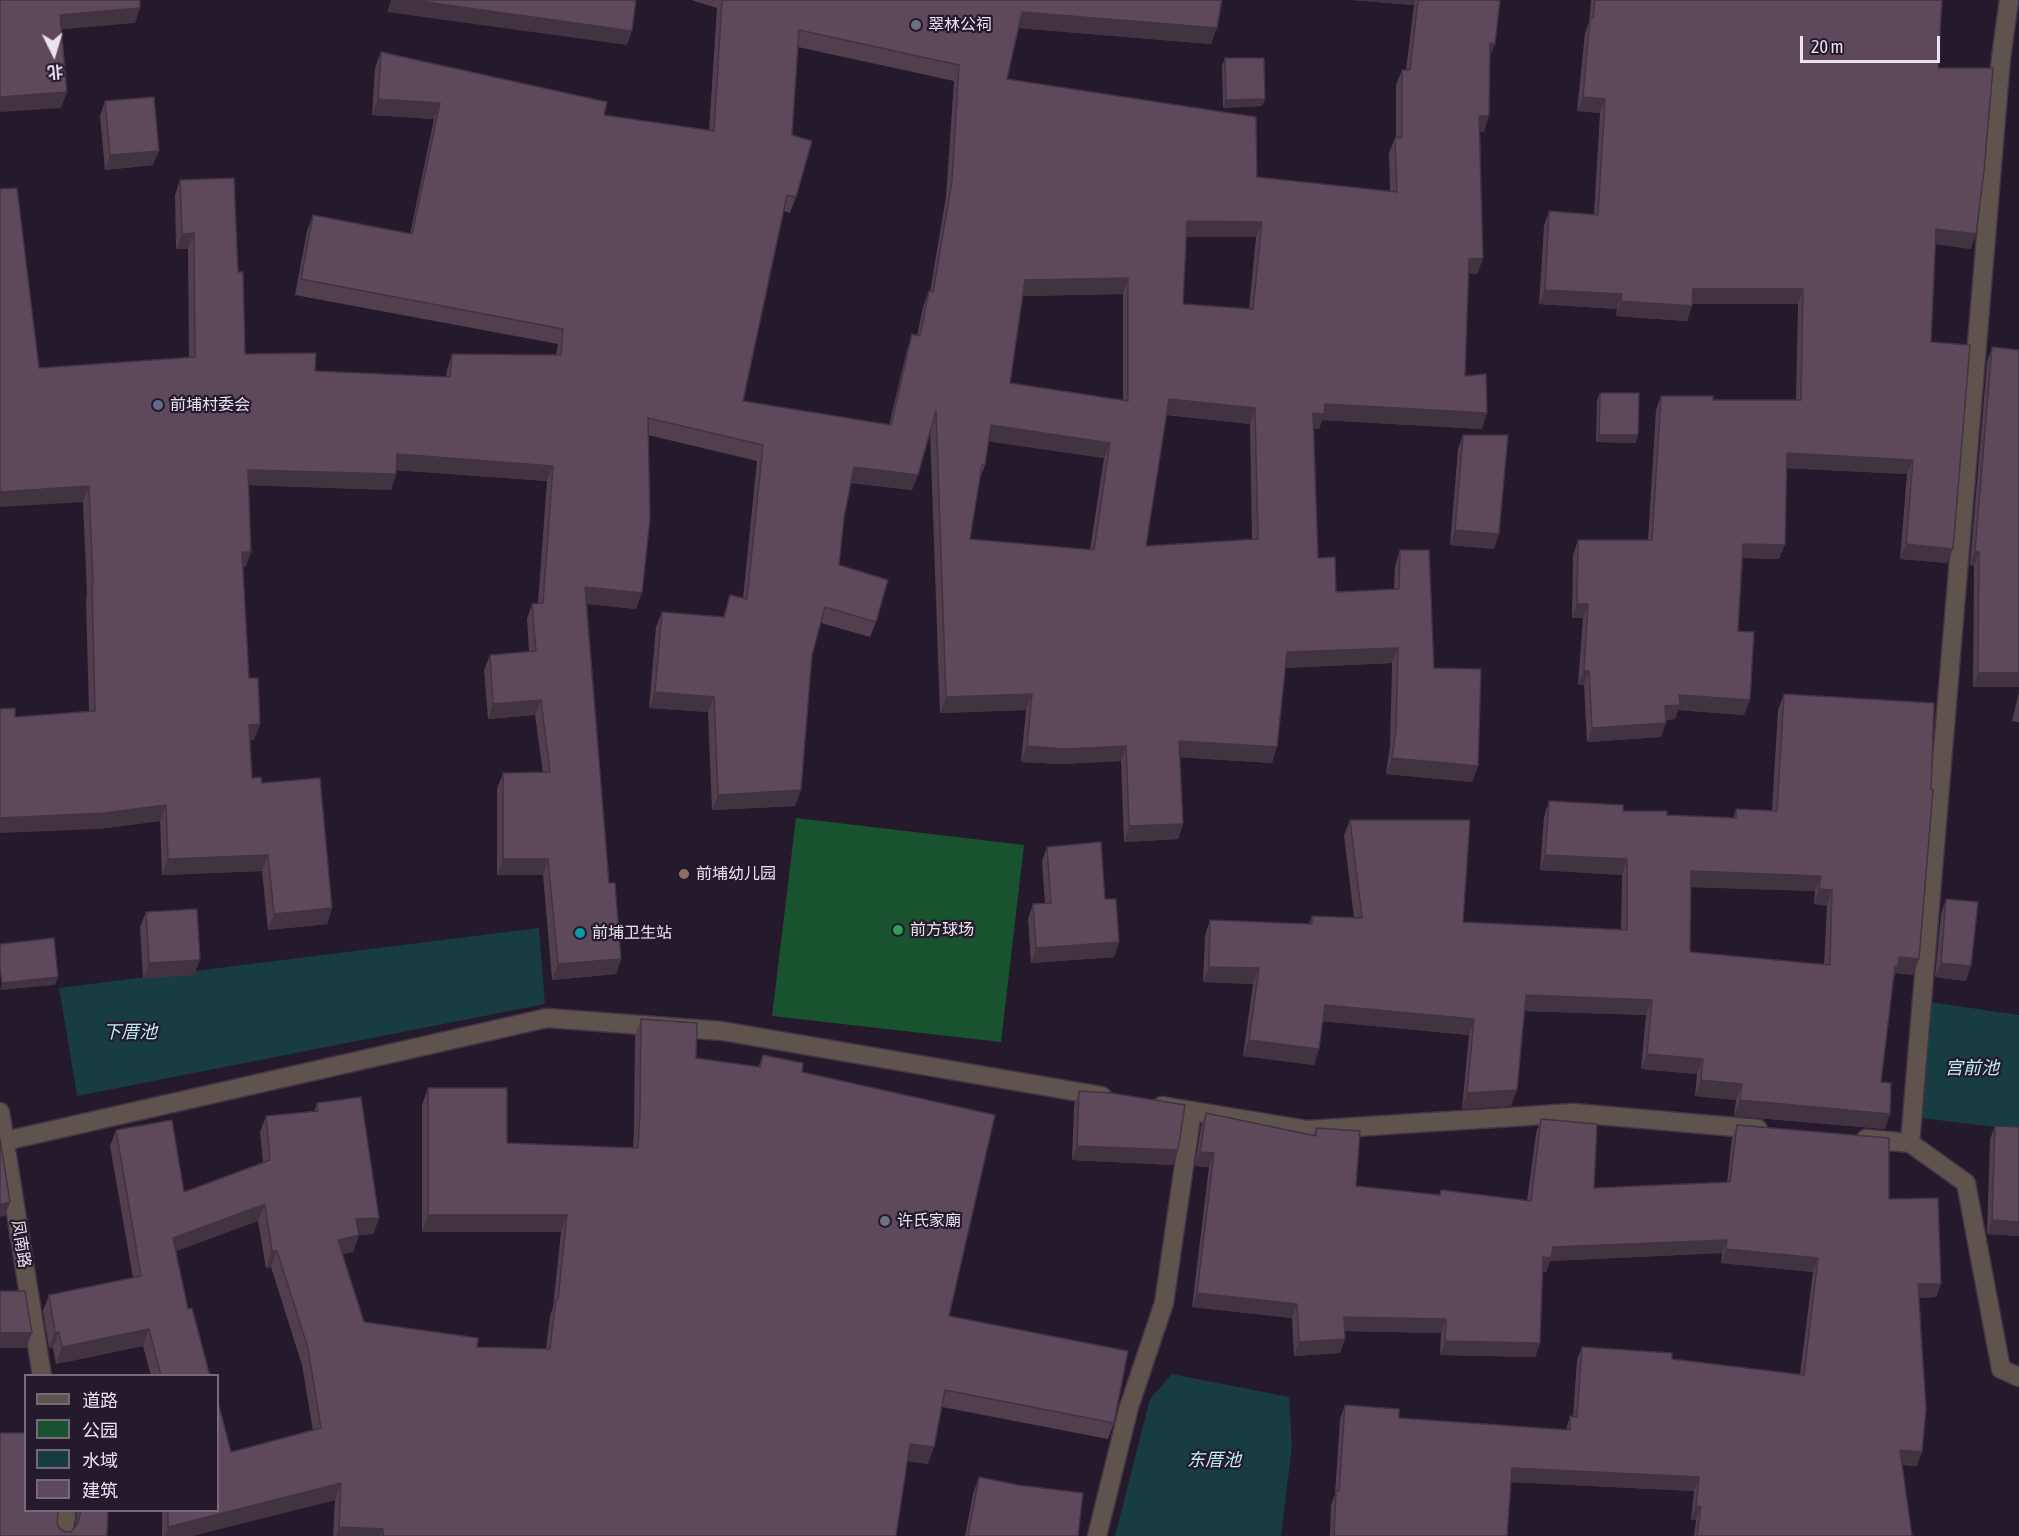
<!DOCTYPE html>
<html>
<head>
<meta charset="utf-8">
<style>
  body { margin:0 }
  #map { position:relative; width:2019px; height:1536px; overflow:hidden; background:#25192c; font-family:"Asap Condensed","Noto Sans SC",sans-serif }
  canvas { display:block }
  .legend { position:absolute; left:24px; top:1374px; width:195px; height:138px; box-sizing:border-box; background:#25192c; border:2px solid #746a7a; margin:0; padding:8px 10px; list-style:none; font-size:18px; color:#ebe3f0 }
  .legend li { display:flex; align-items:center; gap:12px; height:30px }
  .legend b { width:30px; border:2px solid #746a7a }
  .north { position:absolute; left:24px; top:24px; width:60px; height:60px; -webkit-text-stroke:4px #25192c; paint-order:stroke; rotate:175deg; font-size:16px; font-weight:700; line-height:24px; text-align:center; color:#ebe3f0 }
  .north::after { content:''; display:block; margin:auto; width:21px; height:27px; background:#ebe3f0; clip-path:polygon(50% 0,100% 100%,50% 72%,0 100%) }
  .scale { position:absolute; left:1800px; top:36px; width:140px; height:27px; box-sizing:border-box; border:3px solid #ebe3f0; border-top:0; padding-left:8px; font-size:18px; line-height:21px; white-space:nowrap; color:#ebe3f0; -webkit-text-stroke:4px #25192c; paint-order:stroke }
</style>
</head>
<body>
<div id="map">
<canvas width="2019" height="1536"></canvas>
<ul class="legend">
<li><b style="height:8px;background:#5e534d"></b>道路</li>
<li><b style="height:16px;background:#18522f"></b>公园</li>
<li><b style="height:16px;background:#173c42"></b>水域</li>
<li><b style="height:16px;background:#5e495b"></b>建筑</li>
</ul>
<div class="north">北</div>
<div class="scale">20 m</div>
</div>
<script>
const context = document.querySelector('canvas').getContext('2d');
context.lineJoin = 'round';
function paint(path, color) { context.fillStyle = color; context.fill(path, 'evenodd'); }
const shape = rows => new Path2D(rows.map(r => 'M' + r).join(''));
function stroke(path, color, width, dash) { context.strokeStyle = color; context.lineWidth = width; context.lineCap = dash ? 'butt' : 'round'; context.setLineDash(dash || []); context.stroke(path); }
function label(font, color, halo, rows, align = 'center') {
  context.font = font + ' "Asap Condensed","Noto Sans SC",sans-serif'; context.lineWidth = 4.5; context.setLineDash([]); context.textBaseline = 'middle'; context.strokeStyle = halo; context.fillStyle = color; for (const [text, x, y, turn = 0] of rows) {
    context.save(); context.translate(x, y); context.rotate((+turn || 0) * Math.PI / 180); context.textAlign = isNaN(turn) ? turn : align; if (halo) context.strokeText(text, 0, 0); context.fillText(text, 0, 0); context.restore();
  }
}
const green = shape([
  [796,818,1024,845,1001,1042,772,1016]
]);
const water = shape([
  [539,928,545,1004,77,1096,59,988],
  [1930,1002,2019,1015,2019,1130,1921,1118],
  [1172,1374,1289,1397,1292,1446,1281,1536,1115,1536,1150,1399]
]);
const minor = shape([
  [1162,1106,1307,1130,1574,1113,1758,1129],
  [0,1112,42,1376],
  [1866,1139,1910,1143,2001,58,2009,0],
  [5,1141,547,1018,722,1031,1102,1096],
  [1910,1143,1966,1183,2001,1369,2019,1377],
  [62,1536,66,1517,65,1510],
  [1097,1536,1129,1407,1164,1303,1192,1111]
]);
const wall = shape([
  [691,0,1222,0,1211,44,1019,28,1007,79,1257,177,1390,191,1389,153,1395,138,1396,138,1396,85,1402,70,1406,70,1414,5,1351,0,1500,0,1490,57,1484,132,1480,132,1483,258,1477,274,1468,274,1465,376,1482,429,1322,420,1319,429,1314,429,1318,558,1336,592,1394,589,1395,566,1400,550,1434,668,1478,766,1472,782,1386,774,1390,746,1392,663,1285,668,1272,763,1180,757,1183,824,1178,839,1124,842,1121,761,1060,764,1021,762,1026,710,940,713,930,430,912,490,851,483,844,518,839,565,876,622,870,637,821,623,812,655,795,806,712,810,708,712,649,708,656,627,662,612,723,617,730,595,743,598,757,461,648,435,636,609,587,604,609,883,621,959,616,974,552,980,543,875,497,875,497,789,503,773,543,773,535,715,488,719,484,670,490,655,529,652,527,619,532,604,538,603,547,481,397,470,396,474,391,490,249,485,246,567,243,567,249,678,260,724,254,740,250,740,252,778,262,783,332,908,327,924,268,930,262,871,162,875,160,821,98,829,15,717,89,712,86,599,87,595,83,502,39,368,189,358,188,249,176,249,175,195,180,180,238,272,245,354,315,371,446,377,447,370,452,354,556,355,558,344,295,295,307,231,313,215,410,234,434,119,372,115,375,68,381,52,604,115,709,130,717,8],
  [798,47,954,81,946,197,930,292,929,291,923,307,917,336,912,334,907,350,889,425,743,401,784,211,790,213,796,197,792,135],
  [1186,237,1256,237,1249,309,1183,304],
  [1123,294,1123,400,1010,383,1023,296],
  [1166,415,1250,424,1252,539,1146,546],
  [988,441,1104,458,1090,550,970,539,980,479,985,465],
  [1591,0,1942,0,1938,68,1971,249,1935,244,1931,342,1947,563,1900,559,1907,474,1786,468,1779,559,1743,558,1738,631,1744,715,1678,710,1675,719,1666,720,1661,737,1587,742,1584,685,1578,685,1583,618,1572,618,1573,555,1578,540,1648,540,1656,410,1661,396,1713,400,1796,400,1798,304,1692,304,1687,321,1616,316,1617,309,1539,304,1544,226,1549,211,1594,214,1600,113,1577,111,1585,33,1589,22],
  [1225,58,1265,99,1262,106,1223,108,1222,66],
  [105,101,153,165,105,170,100,116],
  [1992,347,2019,687,1973,687,1974,566,1970,565,1987,362],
  [1600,393,1636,443,1596,442,1597,400],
  [1463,435,1494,549,1450,545,1458,449],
  [2019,692,2019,722,2012,721],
  [1784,694,1913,975,1896,973,1893,980,1881,1082,1885,1129,1734,1116,1736,1100,1695,1096,1697,1074,1641,1069,1646,1015,1524,1011,1511,1106,1462,1109,1469,1035,1323,1021,1314,1065,1243,1056,1253,984,1203,982,1205,936,1210,920,1309,924,1312,916,1354,918,1344,835,1350,820,1463,922,1621,930,1622,875,1540,870,1544,817,1549,801,1623,811,1667,815,1733,818,1736,809,1772,810,1778,710],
  [1691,887,1815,891,1814,904,1827,906,1824,965,1690,952],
  [1047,847,1119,942,1114,957,1031,963,1028,919,1033,904,1045,903,1042,861],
  [1946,899,1966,981,1935,977,1941,914],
  [146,912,194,975,143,978,140,927],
  [641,1019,696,1058,758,1067,763,1055,802,1072,949,1316,1114,1423,1108,1439,942,1407,928,1464,907,1461,896,1536,333,1536,335,1500,192,1536,162,1536,162,1510,218,1510,231,1452,313,1431,302,1365,271,1267,266,1268,258,1221,176,1251,188,1309,210,1376,151,1376,143,1346,56,1364,53,1348,49,1348,43,1311,49,1295,133,1278,110,1146,116,1130,184,1192,263,1163,260,1132,266,1116,314,1112,317,1103,379,1218,373,1234,359,1235,353,1252,342,1254,364,1322,477,1347,546,1349,550,1316,553,1307,561,1232,422,1232,422,1105,428,1088,507,1143,633,1148,634,1130,635,1036],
  [1079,1091,1173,1165,1072,1160,1074,1106],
  [1206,1113,1313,1135,1316,1128,1356,1186,1439,1195,1441,1190,1527,1201,1536,1133,1541,1119,1594,1188,1727,1183,1732,1138,1737,1125,1889,1199,1941,1284,1936,1297,1919,1298,1917,1466,1902,1465,1912,1536,1694,1536,1696,1520,1691,1520,1694,1491,1511,1482,1507,1536,1330,1536,1331,1505,1335,1494,1340,1419,1345,1405,1399,1418,1566,1430,1570,1416,1573,1417,1577,1360,1582,1347,1672,1359,1800,1374,1813,1272,1721,1263,1722,1253,1550,1261,1546,1272,1543,1271,1540,1343,1535,1357,1440,1355,1441,1333,1345,1331,1345,1339,1340,1353,1294,1356,1292,1318,1192,1307,1209,1167,1195,1166,1201,1127],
  [1995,1126,2019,1236,1987,1234,1990,1139],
  [979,1477,1078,1536,965,1536,973,1494],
  [76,1510,108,1510,107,1536,0,1536,57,1524,60,1529,65,1532,71,1532,75,1527,77,1516]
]);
const shadedWall = shape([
  [391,0,412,0,632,31,627,45,387,12],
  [1351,0,1415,0,1414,5],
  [140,8,135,23,55,30,60,15],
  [1022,12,1217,28,1211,44,1016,28],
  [1490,43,1495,44,1489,59],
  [67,92,61,108,0,112,0,97],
  [1583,97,1605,99,1600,113,1577,111],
  [378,99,440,103,434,119,372,115],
  [1265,99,1262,106,1223,108,1226,100],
  [1479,116,1489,116,1484,132,1473,132],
  [159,151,153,165,105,170,110,155],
  [1187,221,1262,222,1256,237,1181,237],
  [1936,229,1976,234,1971,249,1930,243],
  [194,233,188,249,176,249,182,234],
  [1483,258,1477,274,1463,274,1469,259],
  [1128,278,1123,294,1020,296,1025,280],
  [1693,289,1803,289,1798,304,1688,304],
  [1545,290,1622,294,1617,309,1539,304],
  [1621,301,1692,306,1687,321,1616,316],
  [1169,399,1255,408,1250,424,1163,414],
  [1325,404,1487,413,1482,429,1322,420,1319,429,1308,429,1313,413],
  [991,425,1110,443,1104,458,985,441],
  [1599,435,1638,435,1636,443,1596,442],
  [1787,453,1913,460,1907,474,1781,468],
  [397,454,553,466,547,481,392,470],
  [854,467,918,475,912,490,849,482],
  [248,470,396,474,391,490,243,485],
  [89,486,83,502,0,507,0,492],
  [1455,530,1499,534,1494,549,1450,545],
  [1743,544,1785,545,1779,559,1738,558],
  [1906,544,1953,549,1947,563,1900,559],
  [1975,551,1979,552,1974,566,1970,565],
  [242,552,251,552,246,567,236,568],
  [585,587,642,593,636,609,580,603],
  [1577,604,1588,604,1583,618,1572,618],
  [1398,648,1392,663,1281,668,1287,652],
  [1584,671,1589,671,1584,685,1578,685],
  [1978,673,2019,673,2019,687,1973,687],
  [655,692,714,697,708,712,649,708],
  [1032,694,1026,710,940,713,946,697],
  [1679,695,1750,700,1744,715,1678,710,1675,719,1659,721,1665,706],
  [541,700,535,715,488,719,493,704],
  [1666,723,1661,737,1587,742,1592,728],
  [260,724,254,740,243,741,249,725],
  [1179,741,1277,747,1272,763,1174,757],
  [1027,746,1126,746,1121,761,1060,764,1021,762],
  [1392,758,1478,766,1472,782,1386,774],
  [801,790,795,806,712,810,718,795],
  [166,805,160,821,98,829,0,833,0,818],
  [1183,824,1178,839,1124,842,1129,826],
  [268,855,262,871,162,875,168,859],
  [1545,855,1627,859,1622,875,1540,870],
  [503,859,548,859,543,875,497,875],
  [1691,871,1821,876,1815,891,1686,887],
  [1819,889,1832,890,1827,906,1814,904],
  [332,908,327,924,268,930,274,914],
  [1119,942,1114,957,1031,963,1036,948],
  [1899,957,1919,959,1913,975,1896,973,1892,982,1889,982],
  [621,959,616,974,552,980,558,964],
  [200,960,194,975,143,978,149,963],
  [1941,963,1971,966,1966,981,1935,977],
  [1209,967,1259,968,1253,984,1203,982],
  [58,977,55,985,0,990,2,983],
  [1526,995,1652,1000,1646,1015,1520,1011],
  [1325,1005,1474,1019,1469,1035,1319,1021],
  [1249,1040,1319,1049,1314,1065,1243,1056],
  [1647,1054,1703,1059,1697,1074,1641,1069],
  [1701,1080,1742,1084,1736,1100,1695,1096],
  [1517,1090,1511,1106,1462,1109,1467,1093],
  [1740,1100,1890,1114,1885,1129,1734,1116],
  [1077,1146,1178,1150,1173,1165,1072,1160],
  [1200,1152,1214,1153,1209,1167,1195,1166],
  [10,1202,5,1216,0,1217,0,1205],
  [265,1204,258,1221,167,1254,173,1238],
  [428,1215,567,1215,561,1232,422,1232],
  [379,1218,373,1234,350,1235,356,1219],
  [1992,1220,2019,1222,2019,1236,1987,1234],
  [359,1235,353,1252,332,1257,338,1240],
  [1727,1240,1722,1253,1550,1261,1546,1272,1538,1271,1543,1257,1553,1247],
  [1726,1249,1818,1258,1813,1272,1721,1263],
  [272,1251,277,1251,271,1267,266,1268],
  [1918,1284,1941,1284,1936,1297,1913,1298],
  [1197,1293,1297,1304,1292,1318,1192,1307],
  [1344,1317,1446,1319,1441,1333,1339,1331],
  [149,1329,143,1346,56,1364,62,1347],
  [55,1332,59,1332,53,1348,49,1348],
  [0,1333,32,1333,26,1348,0,1348],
  [1345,1339,1340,1353,1294,1356,1299,1342],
  [1445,1341,1540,1343,1535,1357,1440,1355],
  [910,1444,934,1447,928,1464,904,1460],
  [1900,1450,1922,1452,1917,1466,1895,1464],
  [1512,1468,1699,1477,1694,1491,1507,1482],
  [341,1483,335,1500,192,1536,165,1536,168,1527],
  [1696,1506,1701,1507,1696,1520,1691,1520],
  [339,1527,383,1529,380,1536,336,1536]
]);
const building = shape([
  [0,0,140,0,140,8,60,15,67,92,0,97,0,0],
  [412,0,636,0,632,31,412,0],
  [722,0,1222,0,1217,28,1022,12,1007,79,1256,117,1257,177,1397,192,1395,138,1402,137,1402,70,1410,70,1418,0,1500,0,1495,44,1490,43,1489,116,1479,116,1483,258,1469,259,1465,376,1486,374,1487,413,1325,404,1324,414,1313,413,1318,558,1335,557,1336,592,1399,589,1400,550,1429,550,1434,668,1481,669,1478,766,1392,758,1396,730,1398,648,1287,652,1277,747,1179,741,1183,824,1129,826,1126,746,1066,749,1027,746,1032,694,946,697,936,411,918,475,854,467,844,518,839,565,888,580,876,622,825,607,812,655,801,790,718,795,714,697,655,692,662,612,724,617,730,595,747,599,763,445,648,418,650,519,642,593,585,587,609,883,615,883,621,959,558,964,548,859,503,859,503,773,550,772,541,700,493,704,490,655,536,651,532,604,543,603,553,466,397,454,396,474,248,470,251,552,242,552,249,678,258,678,260,724,249,725,252,778,261,777,262,783,320,778,332,908,274,914,268,855,168,859,166,805,104,813,0,818,0,709,15,708,15,717,95,711,92,583,93,583,89,486,0,492,0,189,17,188,39,368,195,357,194,233,182,234,180,180,234,178,238,272,243,272,245,354,316,353,315,371,450,377,452,354,561,355,563,329,301,279,313,215,412,234,440,103,378,99,381,52,607,102,604,115,714,131,722,0],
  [799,30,959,65,952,181,933,292,929,291,920,336,912,334,891,425,743,401,787,195,796,197,812,141,792,135,799,30],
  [1187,221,1262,222,1253,309,1183,304,1187,221],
  [1128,278,1128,401,1010,383,1025,280,1128,278],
  [1169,399,1255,408,1258,539,1146,546,1169,399],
  [991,425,1110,443,1094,550,970,539,982,465,985,465,991,425],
  [1595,0,1942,0,1938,68,1993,68,1984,171,1976,234,1936,229,1931,342,1970,345,1953,549,1906,544,1913,460,1787,453,1785,545,1743,544,1738,631,1754,632,1750,700,1679,695,1680,705,1665,706,1666,723,1592,728,1589,671,1584,671,1588,604,1577,604,1578,540,1652,540,1661,396,1713,396,1713,400,1801,400,1803,289,1693,289,1692,306,1621,301,1622,294,1545,290,1549,211,1598,215,1605,99,1583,97,1590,18,1593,18,1595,0],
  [1225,58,1264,58,1265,99,1226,100,1225,58],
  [154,97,159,151,110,155,105,101,154,97],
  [1992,347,2019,350,2019,673,1978,673,1979,552,1975,551,1992,347],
  [1600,393,1639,393,1638,435,1599,435,1600,393],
  [1463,435,1508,435,1499,534,1455,530,1463,435],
  [1784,694,1934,703,1931,789,1933,790,1919,959,1899,957,1898,966,1895,966,1881,1082,1891,1083,1890,1114,1740,1100,1742,1084,1701,1080,1703,1059,1647,1054,1652,1000,1526,995,1517,1090,1467,1093,1474,1019,1325,1005,1319,1049,1249,1040,1259,968,1209,967,1210,920,1312,924,1312,916,1362,918,1350,820,1470,820,1463,922,1627,930,1627,859,1545,855,1549,801,1623,805,1623,811,1667,811,1667,815,1736,818,1736,809,1777,811,1784,694],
  [1691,871,1821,876,1819,889,1832,890,1830,965,1690,952,1691,871],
  [1101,842,1105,899,1116,899,1119,942,1036,948,1033,904,1051,903,1047,847,1101,842],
  [1946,899,1978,902,1971,966,1941,963,1946,899],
  [197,909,200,960,149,963,146,912,197,909],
  [54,938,58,977,2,983,0,968,0,944,54,938],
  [641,1019,697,1023,696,1058,760,1067,763,1055,803,1063,802,1072,995,1115,949,1316,1128,1351,1114,1423,945,1390,934,1447,910,1444,896,1536,383,1536,383,1529,339,1527,341,1483,168,1527,168,1510,218,1510,218,1402,231,1452,321,1428,308,1348,277,1251,272,1251,265,1204,173,1238,188,1309,192,1308,210,1376,161,1376,149,1329,62,1347,59,1332,55,1332,49,1295,141,1276,116,1130,172,1120,184,1192,270,1160,266,1116,318,1111,317,1103,361,1097,379,1218,356,1219,359,1235,338,1240,364,1322,478,1338,477,1347,550,1349,556,1299,558,1299,567,1215,428,1215,428,1088,507,1088,507,1143,638,1148,640,1113,641,1019],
  [1079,1091,1111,1093,1185,1105,1178,1150,1077,1146,1079,1091],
  [1206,1113,1316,1136,1316,1128,1360,1131,1356,1186,1440,1195,1441,1190,1531,1201,1541,1119,1597,1124,1594,1188,1730,1182,1737,1125,1889,1138,1889,1199,1938,1198,1941,1284,1918,1284,1926,1409,1922,1452,1900,1450,1912,1536,1697,1536,1701,1507,1696,1506,1699,1477,1512,1468,1507,1536,1334,1536,1336,1491,1339,1491,1345,1405,1399,1409,1399,1418,1570,1430,1570,1416,1577,1417,1582,1347,1672,1353,1672,1359,1804,1375,1818,1258,1726,1249,1727,1240,1553,1247,1551,1258,1543,1257,1540,1343,1445,1341,1446,1319,1344,1317,1345,1339,1299,1342,1297,1304,1197,1293,1214,1153,1200,1152,1206,1113],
  [1995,1126,2019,1127,2019,1222,1992,1220,1995,1126],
  [0,1139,10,1202,0,1205,0,1139],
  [0,1291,25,1291,32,1333,0,1333,0,1291],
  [0,1433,26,1433,26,1510,58,1510,57,1524,60,1529,65,1532,71,1532,78,1523,81,1510,108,1510,107,1536,0,1536,0,1433],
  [979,1477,1018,1485,1083,1493,1078,1536,968,1536,979,1477]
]);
const markers = [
  [916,25,6,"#6b7280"],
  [158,405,6,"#5c6f8a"],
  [684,874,6,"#8d6e63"],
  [898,930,6,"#2e9e5b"],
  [580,933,6,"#0f9aa8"],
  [885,1221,6,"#6b7280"]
];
const poiNames = [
  ["翠林公祠",928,25],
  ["前埔村委会",170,405],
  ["前埔幼儿园",696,874],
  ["前方球场",910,930],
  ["前埔卫生站",592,933],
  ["许氏家廟",897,1221]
];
const streetNames = [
  ["凤南路",21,1244,81]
];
const waterNames = [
  ["下厝池",130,1032],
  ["宫前池",1972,1068],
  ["东厝池",1214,1460]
];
paint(green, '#18522f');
paint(water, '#173c42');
stroke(minor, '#413547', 21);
stroke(minor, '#5e534d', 18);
paint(wall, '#513f4e');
paint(shadedWall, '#423340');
paint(building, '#5e495b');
stroke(building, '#423340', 1.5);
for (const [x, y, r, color] of markers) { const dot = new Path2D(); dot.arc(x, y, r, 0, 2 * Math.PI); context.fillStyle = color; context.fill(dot); stroke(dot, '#25192c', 2); }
label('16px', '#ebe3f0', '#25192c', poiNames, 'left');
label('16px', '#ebe3f0', '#25192c', streetNames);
label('italic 18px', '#baeff8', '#25192c', waterNames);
</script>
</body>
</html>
